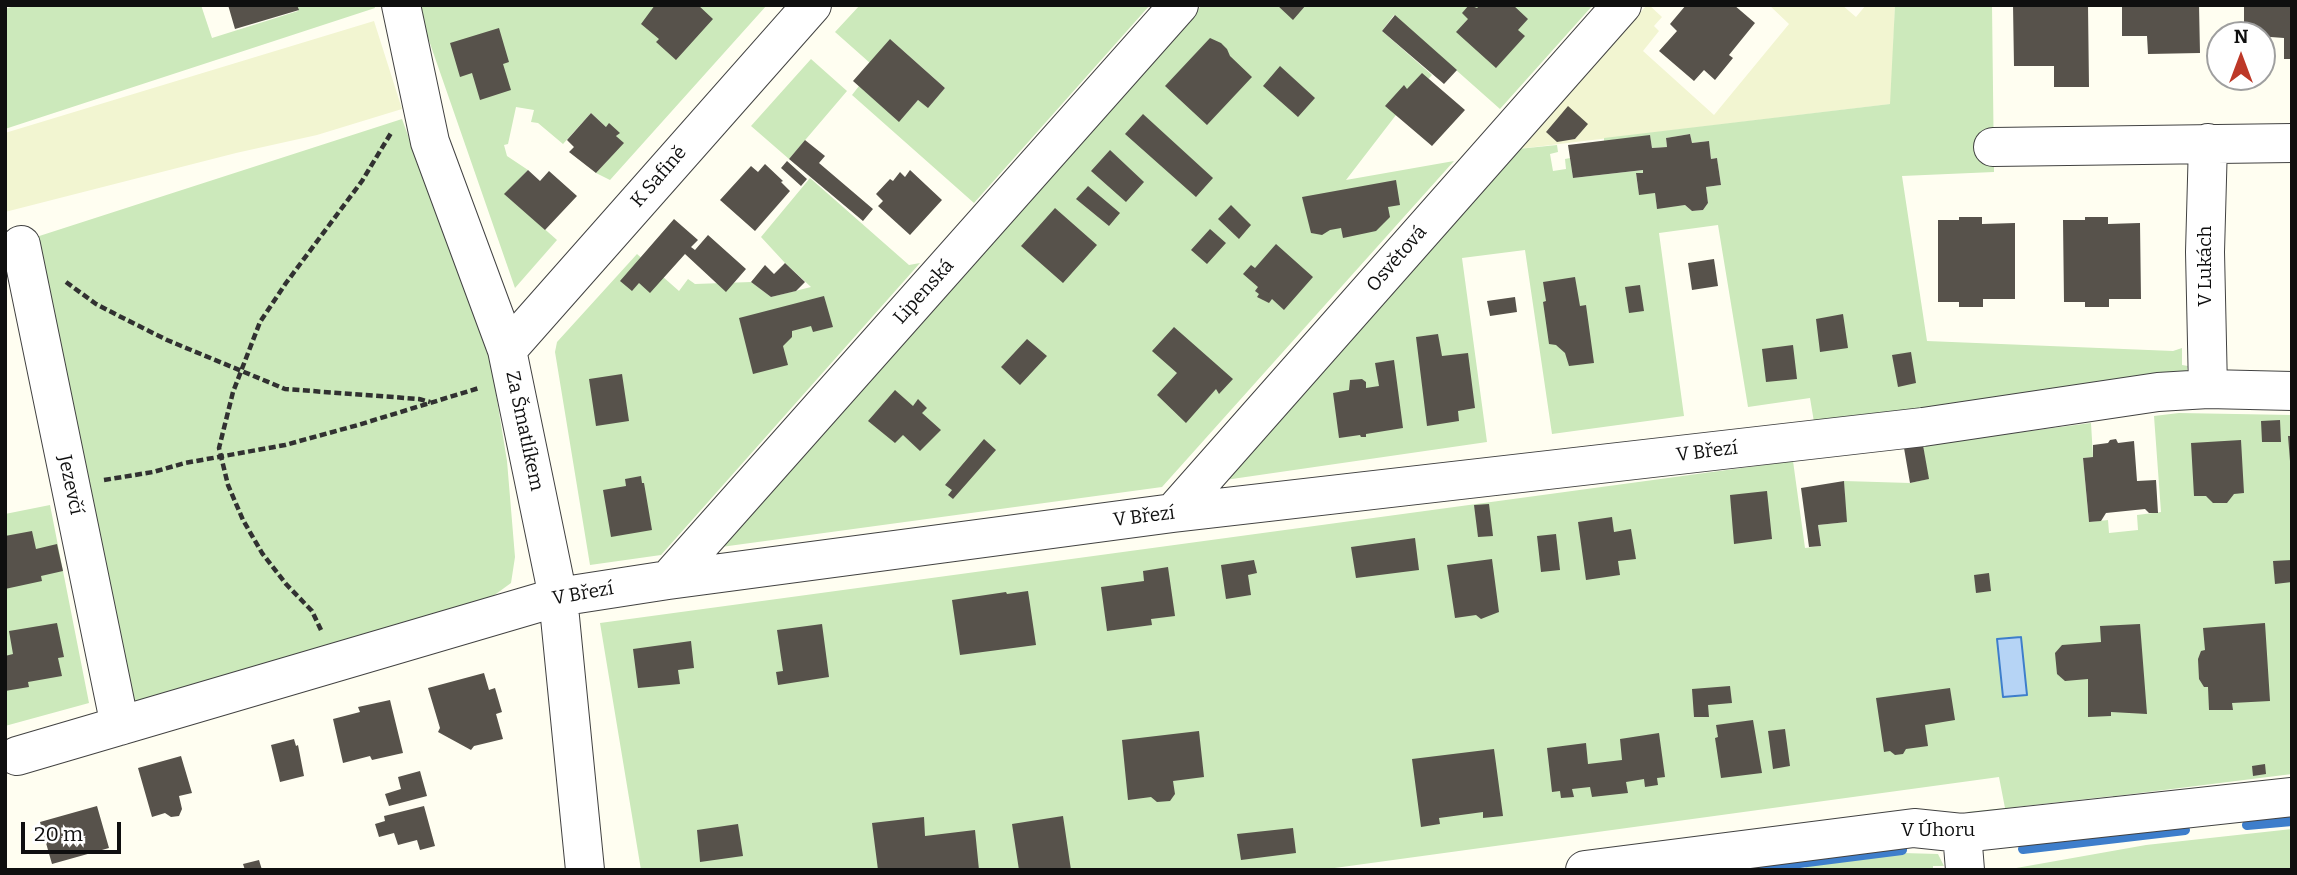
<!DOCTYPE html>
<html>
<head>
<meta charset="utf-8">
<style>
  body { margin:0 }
  #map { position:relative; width:2297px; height:875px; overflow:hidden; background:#fffef1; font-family:Bitter,serif }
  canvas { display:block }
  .frame { position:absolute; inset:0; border:7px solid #0f0f0f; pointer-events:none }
  .north { position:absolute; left:2206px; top:21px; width:70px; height:70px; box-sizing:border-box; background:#fff; border:2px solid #9f9f9f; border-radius:50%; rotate:0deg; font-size:19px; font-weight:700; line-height:28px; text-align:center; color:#0f0f0f }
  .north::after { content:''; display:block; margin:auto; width:24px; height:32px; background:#bd3828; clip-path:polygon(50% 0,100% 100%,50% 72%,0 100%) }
  .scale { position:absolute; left:21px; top:822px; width:100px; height:32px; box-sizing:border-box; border:4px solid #0f0f0f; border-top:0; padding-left:9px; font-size:21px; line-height:24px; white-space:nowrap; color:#0f0f0f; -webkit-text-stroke:5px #fff; paint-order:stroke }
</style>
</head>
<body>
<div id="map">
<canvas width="2297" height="875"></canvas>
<div class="frame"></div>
<div class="north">N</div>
<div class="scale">20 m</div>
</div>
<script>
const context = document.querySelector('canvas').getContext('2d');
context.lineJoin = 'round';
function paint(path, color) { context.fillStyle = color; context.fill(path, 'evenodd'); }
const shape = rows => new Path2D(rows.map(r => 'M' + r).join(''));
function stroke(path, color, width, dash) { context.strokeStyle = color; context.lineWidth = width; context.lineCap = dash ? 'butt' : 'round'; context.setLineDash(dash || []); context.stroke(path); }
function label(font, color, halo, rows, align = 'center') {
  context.font = font + ' Bitter,serif'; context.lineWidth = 7; context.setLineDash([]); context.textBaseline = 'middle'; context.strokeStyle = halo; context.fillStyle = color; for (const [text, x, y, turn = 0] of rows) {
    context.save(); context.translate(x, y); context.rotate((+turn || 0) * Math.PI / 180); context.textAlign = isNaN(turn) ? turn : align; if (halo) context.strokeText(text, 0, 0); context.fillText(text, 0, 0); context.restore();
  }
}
const farmland = shape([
  [1647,5,1649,5,1662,17,1654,26,1659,31,1643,51,1714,115,1789,24,1769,5,1842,5,1856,17,1866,5,1895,5,1891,104,1518,149],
  [374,21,402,109,317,135,236,153,5,212,5,133]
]);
const green = shape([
  [17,5,201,5,212,38,298,11,297,5,374,5,375,8,5,129,5,9],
  [419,5,767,5,610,180,596,173,623,143,616,136,619,133,606,127,591,113,563,144,538,123,531,122,534,110,516,107,508,144,504,145,507,156,528,170,505,194,557,240,515,288,425,29],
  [860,5,1150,5,974,203,852,95,859,86,899,121,918,100,928,107,945,88,891,40,870,63,835,32],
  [1202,5,1593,5,1500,109,1394,15,1382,31,1432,75,1396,115,1346,180,1454,161,1162,487,721,547],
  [1895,5,1992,5,1994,172,1902,176,1927,341,2173,351,2182,348,2182,365,2188,366,2186,374,1815,428,1810,398,1748,407,1718,225,1659,233,1684,416,1552,434,1525,250,1462,258,1487,442,1225,480,1518,149,1557,145,1558,152,1550,154,1553,171,1566,169,1565,159,1570,158,1573,178,1643,170,1643,173,1636,174,1639,194,1655,193,1657,208,1685,205,1692,211,1703,210,1708,203,1706,187,1721,185,1717,158,1711,159,1709,141,1692,143,1690,134,1666,138,1667,147,1652,148,1650,136,1604,141,1604,138,1890,104],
  [811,59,847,91,789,159,751,126],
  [402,119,491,363,507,461,515,557,511,583,478,607,132,703,30,239],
  [810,178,909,265,920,263,661,555,590,565,555,352,557,342,637,254,679,291,688,279,695,284,751,282,771,297,811,287,785,263,761,237],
  [2179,413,2292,415,2292,774,2116,796,2117,811,1975,814,1967,812,2005,808,1999,777,1320,870,641,870,600,623,1793,461,1805,548,1821,546,1818,525,1846,522,1844,481,1910,483,1928,479,1923,445,2091,423,2093,457,2083,458,2089,522,2108,520,2109,533,2138,530,2137,515,2161,512,2154,416],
  [2113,796,2113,801,2006,808,2007,808],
  [50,505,89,703,5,726,5,514],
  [2292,829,2292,870,2005,870,2146,845],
  [1903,853,1938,854,1944,866,1933,866,1933,870,1806,870,1805,865]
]);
const water = shape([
  [2021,637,2027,695,2003,697,1997,639,2021,637]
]);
const stream = shape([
  [2247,825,2292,821],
  [2023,849,2185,830],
  [1744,870,1902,850]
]);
const building = shape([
  [228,5,297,5,299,10,235,29],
  [655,5,698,5,713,19,676,60,656,42,659,39,641,24],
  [1277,5,1306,5,1293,20],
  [1469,5,1477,8,1480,5,1513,5,1528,19,1518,30,1525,36,1496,68,1456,32,1468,19,1462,13],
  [1686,5,1734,5,1755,23,1729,55,1733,58,1715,80,1704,70,1694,81,1659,51,1677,31,1670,24],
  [2013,5,2088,5,2089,87,2054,87,2054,66,2014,66],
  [2122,5,2199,5,2200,53,2148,54,2147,36,2122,36],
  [2244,5,2292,5,2292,59,2284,59,2284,38,2244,35],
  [1395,15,1457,70,1444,84,1382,31],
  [499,28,509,62,503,64,511,90,480,100,472,73,460,77,450,43],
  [1210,38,1221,43,1227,49,1230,56,1252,77,1207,125,1165,86],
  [890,39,945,88,928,108,918,100,899,122,853,81],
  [1280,66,1315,98,1298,117,1263,86],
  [1422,73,1465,110,1432,146,1385,106,1404,85,1407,89],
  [1568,106,1588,124,1575,139,1557,142,1546,132],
  [591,113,606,127,609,123,620,133,616,136,624,143,596,173,569,152,574,147,567,140],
  [1143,114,1213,178,1196,197,1125,134],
  [1690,134,1692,143,1709,141,1711,159,1717,158,1721,185,1706,187,1708,203,1703,210,1692,211,1685,205,1657,209,1655,193,1639,195,1636,173,1643,173,1643,170,1573,178,1568,145,1650,135,1652,148,1667,147,1666,138],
  [805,140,825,156,819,163,873,209,863,221,789,159],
  [1110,150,1144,182,1126,202,1091,171],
  [787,161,807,179,801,186,781,168],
  [765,164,783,181,781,182,790,191,755,231,720,200,751,166,758,172],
  [528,170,540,181,549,171,577,196,545,230,504,194],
  [910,170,942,200,910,235,878,206,883,201,876,194,890,179,893,181,900,172,905,177],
  [1396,180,1400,205,1388,207,1390,217,1376,231,1343,238,1341,228,1330,230,1322,235,1311,233,1302,197],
  [1088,186,1120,213,1109,226,1076,199],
  [1231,205,1251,225,1239,239,1218,219],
  [1055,208,1097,245,1063,283,1021,246],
  [1959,217,1982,217,1982,224,2015,223,2015,299,1983,299,1983,307,1959,307,1959,302,1938,302,1938,220,1959,220],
  [2085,217,2108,217,2108,224,2140,223,2141,299,2109,299,2109,307,2085,307,2085,302,2064,302,2063,220,2085,220],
  [674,219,698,240,691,247,695,250,708,235,746,269,726,292,685,254,650,293,639,283,632,291,620,281],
  [1210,229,1226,243,1207,264,1191,250],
  [1276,244,1313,277,1284,310,1272,299,1269,303,1257,297,1259,294,1255,291,1258,287,1243,274,1251,265,1255,268],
  [1714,259,1718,286,1692,290,1688,263],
  [785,263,805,282,796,291,771,297,751,282,765,265,774,274],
  [1575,277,1580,306,1586,305,1594,363,1569,366,1565,353,1556,345,1549,344,1543,302,1546,301,1543,282],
  [1640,285,1644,311,1629,313,1625,287],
  [824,296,833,327,813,332,811,326,792,331,792,337,783,346,788,365,753,374,739,318],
  [1515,297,1517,312,1490,316,1487,301],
  [1843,314,1848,348,1820,352,1816,319],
  [1174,327,1233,379,1219,394,1216,389,1186,423,1157,395,1177,373,1152,351],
  [1438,334,1442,356,1468,353,1475,408,1458,411,1459,421,1427,426,1416,337],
  [1027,339,1047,356,1020,385,1001,367],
  [1793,345,1797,379,1766,382,1762,349],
  [1911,352,1916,383,1898,387,1892,355],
  [1394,360,1403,428,1366,434,1366,437,1361,437,1360,435,1339,438,1333,393,1349,390,1350,380,1362,379,1366,382,1366,388,1379,386,1375,363],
  [622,374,629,421,596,426,589,379],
  [895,390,913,406,918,399,927,408,922,413,941,430,920,451,903,435,895,443,868,421],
  [2280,420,2281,442,2262,442,2261,421],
  [2288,436,2292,436,2292,461,2290,461],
  [984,439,996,450,953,499,948,495,952,490,945,485],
  [2116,439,2118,443,2134,441,2137,481,2156,480,2158,513,2149,513,2145,509,2106,513,2101,521,2089,522,2083,458,2093,457,2093,445,2108,443,2110,440],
  [2241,440,2244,493,2234,494,2227,503,2213,503,2206,496,2194,496,2191,443],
  [1923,445,1929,479,1910,483,1904,448],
  [641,476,642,483,644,483,652,530,611,537,603,490,626,486,625,479],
  [1844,481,1847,522,1818,525,1821,546,1809,547,1801,488],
  [1767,491,1772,539,1734,544,1730,495],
  [1489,504,1493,536,1478,537,1474,505],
  [1612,517,1614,532,1631,529,1636,559,1618,561,1620,575,1586,580,1578,522],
  [32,531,36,549,57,544,63,571,41,576,42,581,5,589,5,536],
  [1556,534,1560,570,1541,572,1537,536],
  [1415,538,1419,570,1356,578,1351,547],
  [1492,559,1499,612,1481,619,1476,615,1455,618,1447,565],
  [1254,560,1257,573,1248,575,1251,595,1226,599,1221,565],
  [2292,560,2292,582,2275,584,2273,561],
  [1168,567,1175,616,1151,619,1152,625,1107,631,1101,587,1144,581,1143,571],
  [1989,573,1991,591,1976,593,1974,575],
  [1028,591,1036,645,960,655,952,600,1006,592,1007,594],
  [57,623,64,657,58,658,62,676,28,682,29,687,5,691,5,656,13,654,9,631],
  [2265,623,2270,701,2232,703,2233,710,2209,710,2208,687,2204,687,2199,679,2198,659,2201,651,2205,650,2203,628],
  [822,624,829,677,778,685,776,672,783,671,777,630],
  [2140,624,2147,714,2111,712,2111,716,2088,717,2088,679,2065,681,2057,674,2055,653,2062,645,2101,642,2100,626],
  [691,641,694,668,678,670,680,684,638,688,633,649],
  [484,673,489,690,495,688,502,712,496,714,503,739,474,746,471,750,438,732,440,728,428,688],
  [1730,686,1732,703,1708,705,1709,717,1694,717,1692,689],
  [1950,688,1955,720,1925,725,1928,746,1906,749,1903,754,1895,755,1890,751,1884,752,1876,698],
  [390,700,403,753,372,760,370,756,343,763,333,719,360,712,358,707],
  [1753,720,1762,773,1721,778,1715,738,1718,737,1716,725],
  [1785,729,1790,766,1773,769,1768,731],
  [1199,731,1204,777,1173,781,1175,794,1170,801,1157,802,1151,797,1128,800,1122,740],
  [1659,733,1665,777,1657,778,1658,785,1645,787,1644,779,1626,782,1628,793,1592,797,1590,787,1572,789,1574,797,1561,798,1560,791,1552,792,1547,748,1586,743,1588,764,1622,760,1620,739],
  [294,739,296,746,298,745,304,776,280,782,271,745],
  [1494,749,1503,816,1483,818,1483,812,1439,818,1440,824,1421,827,1412,759],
  [181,756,192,793,179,796,182,809,179,816,171,817,165,813,152,817,138,768],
  [2265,764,2266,774,2253,776,2252,766],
  [420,771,427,796,389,806,385,794,401,789,398,777],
  [97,806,109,848,52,864,40,822],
  [424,806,435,846,420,850,417,840,398,845,394,833,379,837,375,824,385,821,384,816],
  [1063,816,1071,870,1019,870,1012,824],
  [924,817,925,836,975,830,979,870,878,870,872,823],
  [738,824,743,856,700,862,697,830],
  [1293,828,1296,853,1241,860,1237,834],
  [259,860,262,870,245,870,243,864]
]);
const path = shape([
  [66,282,96,304,121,317,167,340,285,389,419,399,430,402],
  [104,480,153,472,185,463,285,445,358,425,479,388],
  [321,630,312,611,286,584,262,553,243,520,228,485,219,448,233,392,260,322,286,283,362,181,391,133]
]);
const minor = shape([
  [401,5,430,142,507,350,558,597,585,870],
  [1993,147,2292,143],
  [21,245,120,726],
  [507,350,812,5],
  [2208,389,2205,252,2208,143],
  [1173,513,1622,5],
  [668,580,1179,5],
  [17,756,558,597,668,580,1173,513,1923,427,2158,392,2208,389,2292,391],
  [1962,833,1965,870],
  [1585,870,1914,828,1962,833,2292,797]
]);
const streetNames = [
  ["K Safině",659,177,-49],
  ["Osvětová",1397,259,-49],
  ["V Lukách",2206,266,-90],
  ["Lipenská",924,292,-48],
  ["Za Šmatlíkem",524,431,78],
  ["V Březí",1707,452,-7],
  ["Jezevčí",70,485,78],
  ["V Březí",1144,517,-7],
  ["V Březí",583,594,-10],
  ["V Úhoru",1938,831]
];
paint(farmland, '#f2f5d1');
paint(green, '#cce9bb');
paint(water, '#b6d4f5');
stroke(water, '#3e7ecb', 2);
stroke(stream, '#3e7ecb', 10);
paint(building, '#57524b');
stroke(minor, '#424242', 40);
stroke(path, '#313131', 4.5, [7, 3.5]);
stroke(minor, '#fff', 38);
label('19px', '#0f0f0f', '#fff', streetNames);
</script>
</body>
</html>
